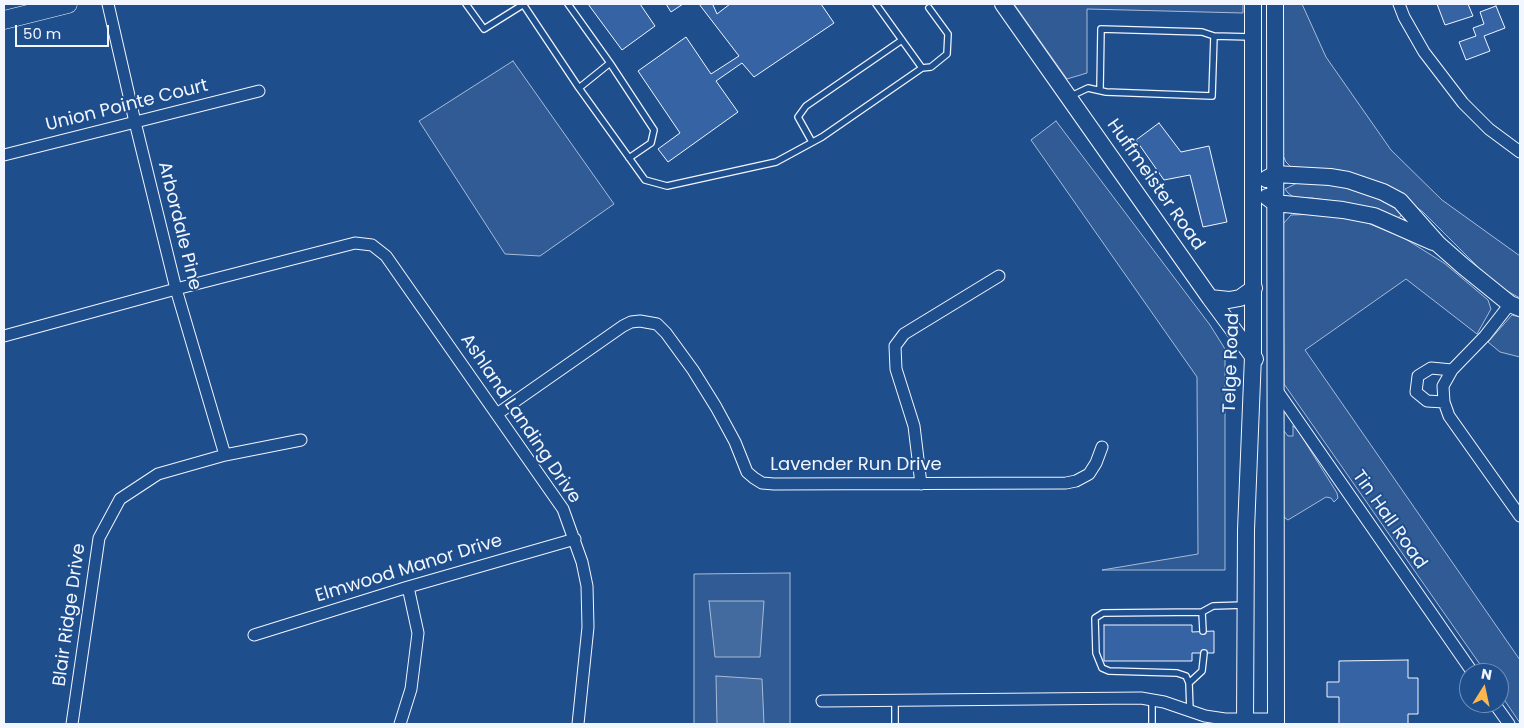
<!DOCTYPE html>
<html>
<head>
<meta charset="utf-8">
<style>
  body { margin:0 }
  #map { position:relative; width:1524px; height:728px; overflow:hidden; background:#1f4e8c; font-family:Poppins,sans-serif }
  canvas { display:block }
  .frame { position:absolute; inset:0; border:5px solid #f2f6ff; pointer-events:none }
  .north { position:absolute; left:1459px; top:663px; width:50px; height:50px; box-sizing:border-box; background:#1f4e8c; border:1px solid #7391ba; border-radius:50%; rotate:10deg; font-size:14px; font-weight:700; line-height:20px; text-align:center; color:#f2f6ff }
  .north::after { content:''; display:block; margin:auto; width:18px; height:22px; background:#ffb74d; clip-path:polygon(50% 0,100% 100%,50% 72%,0 100%) }
  .scale { position:absolute; left:15px; top:25px; width:94px; height:22px; box-sizing:border-box; border:2px solid #f2f6ff; border-top:0; padding-left:6px; font-size:15px; line-height:18px; white-space:nowrap; color:#f2f6ff; -webkit-text-stroke:4px #1f4e8c; paint-order:stroke }
</style>
</head>
<body>
<div id="map">
<canvas width="1524" height="728"></canvas>
<div class="frame"></div>
<div class="north">N</div>
<div class="scale">50 m</div>
</div>
<script>
const context = document.querySelector('canvas').getContext('2d');
context.lineJoin = 'round';
function paint(path, color) { context.fillStyle = color; context.fill(path, 'evenodd'); }
const shape = rows => new Path2D(rows.map(r => 'M' + r).join(''));
function stroke(path, color, width, dash) { context.strokeStyle = color; context.lineWidth = width; context.lineCap = dash ? 'butt' : 'round'; context.setLineDash(dash || []); context.stroke(path); }
function label(font, color, halo, rows, align = 'center') {
  context.font = font + ' Poppins,sans-serif'; context.lineWidth = 4; context.setLineDash([]); context.textBaseline = 'middle'; context.strokeStyle = halo; context.fillStyle = color; for (const [text, x, y, turn = 0] of rows) {
    context.save(); context.translate(x, y); context.rotate((+turn || 0) * Math.PI / 180); context.textAlign = isNaN(turn) ? turn : align; if (halo) context.strokeText(text, 0, 0); context.fillText(text, 0, 0); context.restore();
  }
}
const green = shape([
  [1014,4,1243,4,1243,13,1087,9,1087,73,1067,79,1014,4],
  [1283,4,1302,4,1326,57,1391,150,1442,200,1520,256,1520,298,1496,285,1423,212,1404,198,1374,181,1339,170,1291,167,1286,162,1282,153,1283,4],
  [513,61,614,204,540,256,505,254,419,121,513,61],
  [1056,121,1210,325,1225,349,1225,570,1102,570,1198,554,1197,377,1031,140,1056,121],
  [1299,182,1348,187,1373,196,1400,211,1401,216,1396,219,1354,204,1312,198,1295,198,1288,193,1285,189,1299,182],
  [1320,214,1365,222,1404,238,1444,263,1488,300,1491,309,1477,334,1406,279,1305,350,1520,660,1520,723,1499,692,1499,673,1486,673,1284,384,1283,224,1291,215,1320,214],
  [1512,315,1520,317,1520,357,1500,352,1488,342,1512,315],
  [1293,426,1297,429,1337,493,1338,498,1334,502,1331,498,1326,497,1288,520,1285,518,1283,514,1283,435,1284,431,1288,436,1293,436,1293,426],
  [790,573,790,724,694,724,694,574,790,573]
]);
const water = shape([
  [709,601,764,601,760,657,715,657,709,601],
  [716,676,762,679,764,724,717,724,716,676]
]);
const building = shape([
  [588,4,640,4,655,26,622,50,588,4],
  [666,4,683,4,671,12,666,4],
  [699,4,715,4,713,5,717,14,730,4,821,4,834,23,754,77,742,63,716,81,738,112,668,162,658,149,680,133,638,71,686,37,711,74,739,56,699,4],
  [1437,4,1468,4,1473,16,1445,25,1437,4],
  [1496,6,1505,28,1484,36,1490,51,1466,60,1459,42,1476,36,1473,28,1484,24,1480,12,1496,6],
  [1159,123,1181,152,1209,146,1227,222,1203,227,1190,175,1164,180,1136,140,1159,123],
  [1104,625,1192,625,1192,632,1214,631,1214,653,1192,653,1192,661,1104,661,1104,625],
  [1408,660,1408,678,1418,678,1418,714,1408,714,1408,724,1339,724,1339,697,1327,697,1327,682,1339,682,1339,661,1408,660]
]);
const lane = shape([
  [466,4,484,29,524,4],
  [523,4,579,88,610,63,568,4],
  [876,4,922,68,931,67,947,54,948,34,929,8],
  [610,63,654,130,651,143,629,158],
  [579,88,645,180,667,186,776,162,822,137,922,68],
  [1100,89,1101,29,1202,32,1214,36],
  [1071,96,1088,88,1106,92,1212,96,1214,36,1251,37],
  [812,142,798,117,806,106,902,40],
  [1202,612,1203,631],
  [1189,683,1202,671,1204,653],
  [895,700,895,724],
  [1152,700,1152,724],
  [1190,711,1189,683,1186,676,1177,673,1109,671,1102,668,1096,653,1095,618,1103,613,1202,612,1213,606,1245,605]
]);
const street = shape([
  [108,4,135,122,176,289,225,455],
  [1399,4,1404,17,1424,52,1463,103,1489,129,1520,152],
  [4,155,259,91],
  [1510,304,1485,336,1452,370,1443,386,1444,402,1449,416,1520,516],
  [4,336,176,289,355,243,372,245,386,256,563,509,582,562,587,586,588,627,578,724],
  [1276,389,1473,673],
  [1444,402,1427,401,1416,392,1418,376,1431,368,1452,370],
  [497,414,623,326,631,322,640,321,657,324,666,333,693,370,716,407,735,442,747,472,754,478,762,483,774,484,1066,483,1076,481,1089,474,1096,463,1102,447],
  [921,484,914,426,896,369,895,346,904,334,999,276],
  [254,635,408,587,575,539],
  [822,701,1141,698,1164,702,1205,716,1225,719,1276,719],
  [1494,703,1509,724],
  [72,724,99,538,120,499,158,474,225,455,301,440],
  [400,724,411,689,418,633,408,587]
]);
const secondary = shape([
  [1003,4,1210,298,1255,359],
  [1275,4,1276,724],
  [1266,179,1275,174,1330,177,1348,180,1383,192,1400,201,1438,244,1463,266,1510,304,1520,308],
  [1267,197,1275,203,1343,210,1374,216,1433,242],
  [1210,298,1229,300,1240,298,1254,288],
  [1245,724,1246,530,1253,356,1253,4]
]);
const primary = shape([
  [4,20,68,4]
]);
const streetNames = [
  ["Union Pointe Court",127,106,-14],
  ["Huffmeister Road",1155,185,55],
  ["Arbordale Pine",179,226,76],
  ["Telge Road",1232,363,-88],
  ["Ashland Landing Drive",520,419,56],
  ["Lavender Run Drive",856,465],
  ["Tin Hall Road",1389,520,55],
  ["Elmwood Manor Drive",409,569,-17],
  ["Blair Ridge Drive",70,615,-82]
];
paint(green, '#305b95');
stroke(green, '#a8bbd7', 1);
paint(water, '#446ba0');
stroke(water, '#a8bbd7', 1);
paint(building, '#3563a3');
stroke(building, '#f2f6ff', 1);
stroke(lane, '#f2f6ff', 8);
stroke(street, '#f2f6ff', 13);
stroke(secondary, '#f2f6ff', 18);
stroke(primary, '#f2f6ff', 19);
stroke(lane, '#1f4e8c', 5.5);
stroke(street, '#1f4e8c', 11);
stroke(secondary, '#1f4e8c', 16);
stroke(primary, '#1f4e8c', 18);
label('18px', '#f2f6ff', '#1f4e8c', streetNames);
</script>
</body>
</html>
